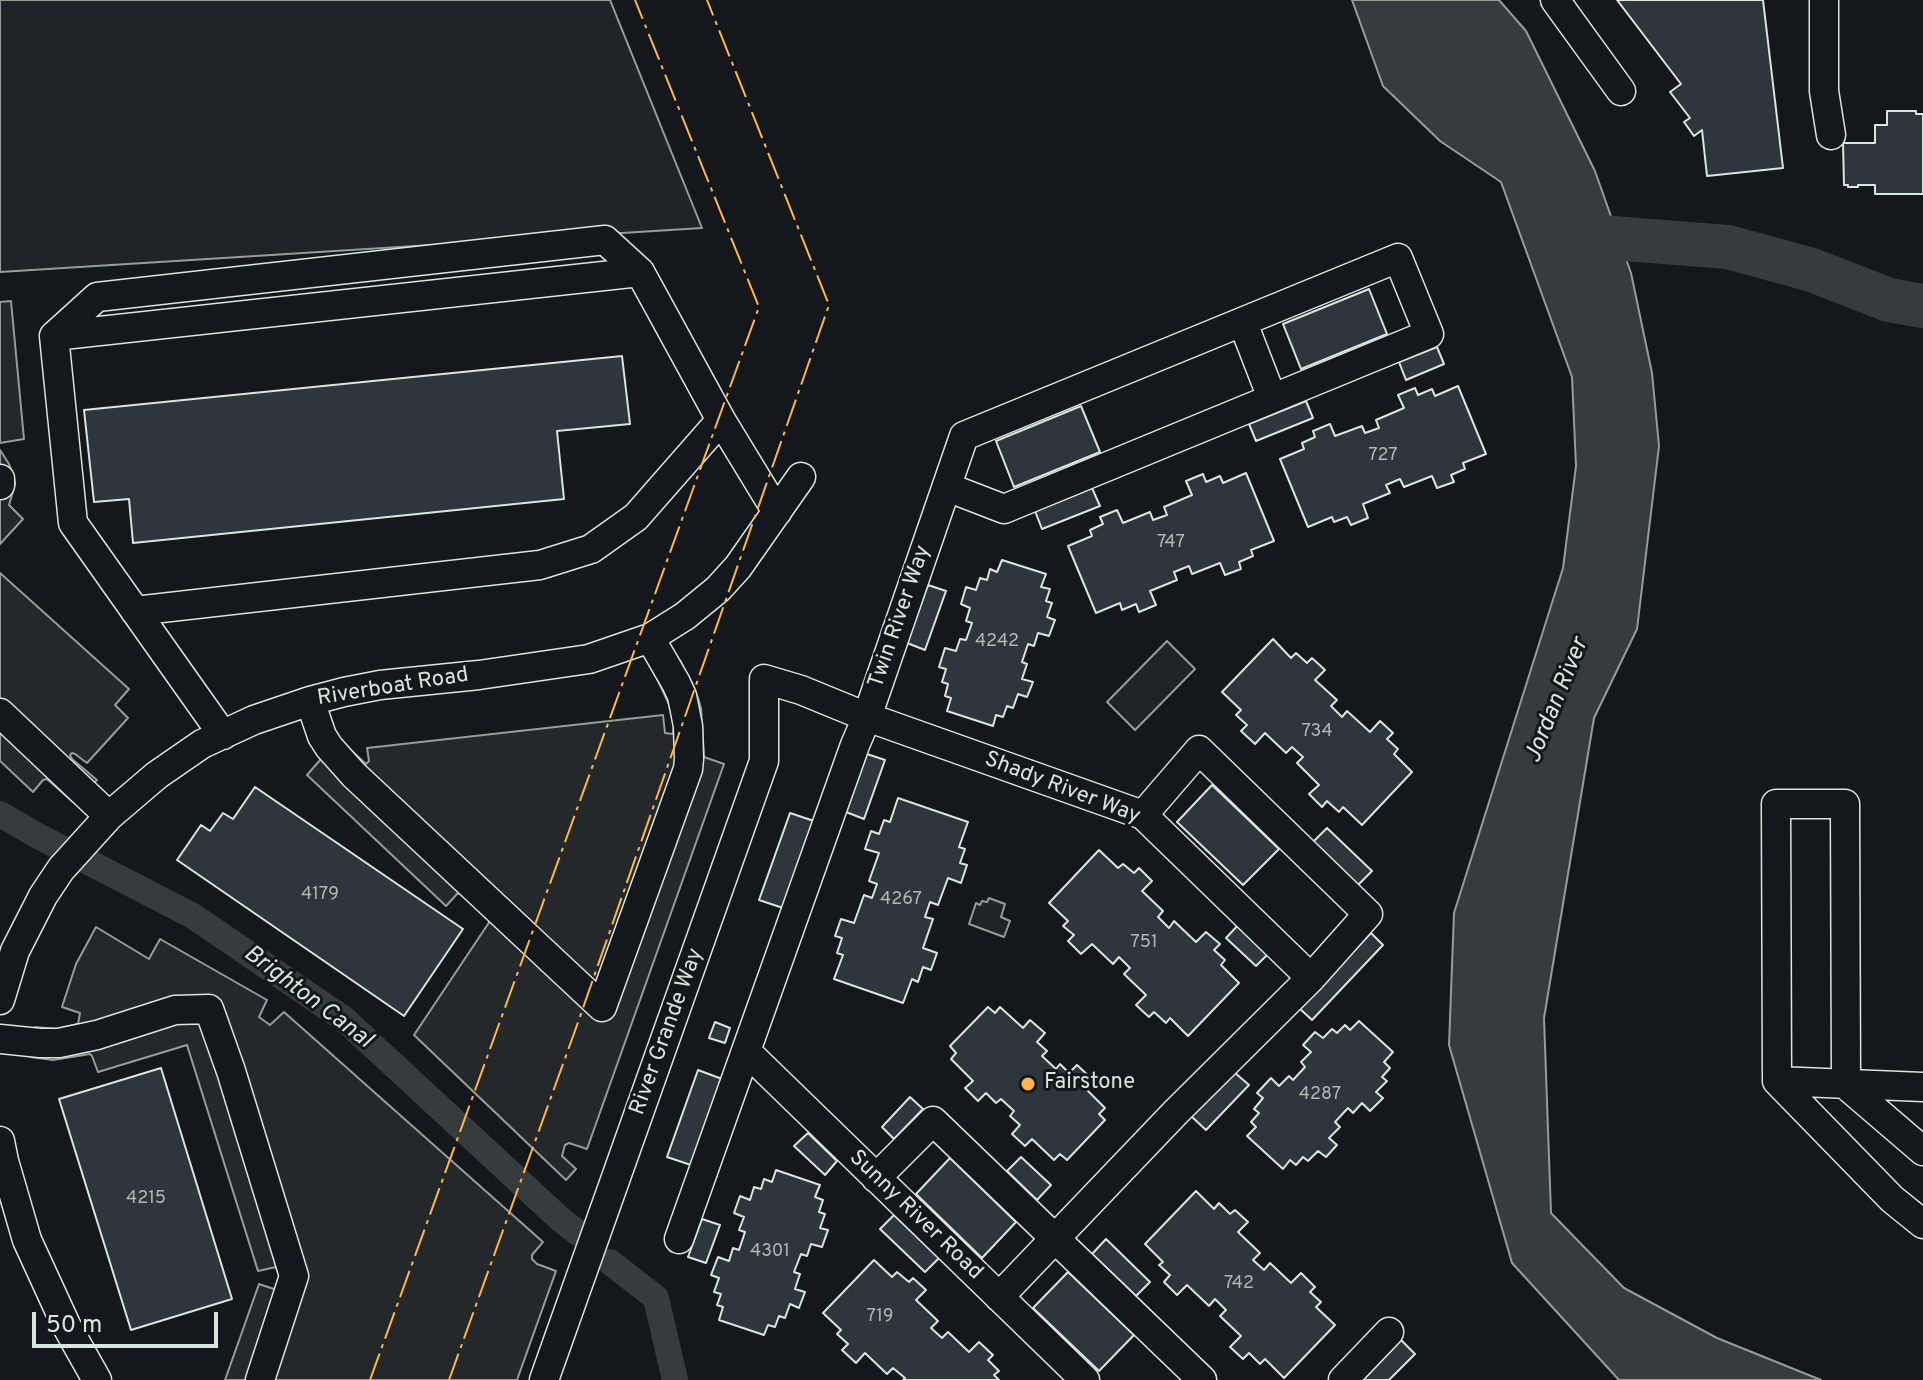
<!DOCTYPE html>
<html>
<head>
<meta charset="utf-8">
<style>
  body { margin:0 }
  #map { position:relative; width:1923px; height:1380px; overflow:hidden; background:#14181c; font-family:Overpass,sans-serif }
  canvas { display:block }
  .scale { position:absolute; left:32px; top:1312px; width:186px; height:36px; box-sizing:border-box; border:4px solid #d8e6dc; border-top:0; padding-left:10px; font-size:24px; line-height:28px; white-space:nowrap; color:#d8e6dc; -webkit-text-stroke:6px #14181c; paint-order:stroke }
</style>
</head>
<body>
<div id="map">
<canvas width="1923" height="1380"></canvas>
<div class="scale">50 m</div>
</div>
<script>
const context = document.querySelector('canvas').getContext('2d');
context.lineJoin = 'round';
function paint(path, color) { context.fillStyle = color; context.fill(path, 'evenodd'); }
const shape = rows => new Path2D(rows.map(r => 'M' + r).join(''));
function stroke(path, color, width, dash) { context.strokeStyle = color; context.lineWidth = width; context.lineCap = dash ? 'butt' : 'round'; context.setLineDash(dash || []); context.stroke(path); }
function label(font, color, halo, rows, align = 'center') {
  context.font = font + ' Overpass,sans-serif'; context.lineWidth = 6; context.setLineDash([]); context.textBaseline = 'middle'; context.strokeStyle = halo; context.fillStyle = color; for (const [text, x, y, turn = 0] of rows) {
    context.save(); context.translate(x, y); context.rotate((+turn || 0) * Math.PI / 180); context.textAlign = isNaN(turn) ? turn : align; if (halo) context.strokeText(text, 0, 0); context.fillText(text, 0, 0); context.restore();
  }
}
const green = shape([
  [0,0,610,0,702,228,0,272,0,0],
  [1167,641,1195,669,1135,730,1107,702,1167,641],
  [989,898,1005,904,1001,917,1010,921,1004,937,969,924,976,903,980,905,982,901,987,902,989,898]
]);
const parking = shape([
  [11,301,24,439,0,443,0,302,11,301],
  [0,450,9,464,14,478,15,484,9,505,23,519,0,544,0,450],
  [0,573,129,689,115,705,128,718,87,763,75,754,72,753,70,755,72,759,97,780,73,802,47,779,43,780,33,792,0,761,0,573],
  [680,660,698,698,701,708,704,757,724,764,587,1149,569,1143,565,1145,562,1156,576,1169,566,1180,414,1035,490,921,461,893,457,894,446,906,307,775,321,759,308,738,334,731,338,738,366,764,369,761,367,748,663,715,665,733,673,734,674,725,672,711,655,674,680,660],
  [96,927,149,959,160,939,267,1000,259,1017,270,1025,284,1012,543,1242,532,1255,532,1259,537,1264,556,1271,517,1380,225,1380,259,1284,277,1290,281,1277,276,1267,258,1271,187,1045,98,1072,92,1056,90,1054,53,1060,31,1057,35,1027,56,1029,78,1024,80,1013,62,1007,76,964,96,927]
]);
const water = shape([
  [1352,0,1499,0,1526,31,1595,171,1631,273,1652,373,1659,446,1637,629,1594,718,1544,1018,1551,1213,1624,1288,1717,1338,1821,1380,1619,1380,1512,1263,1449,1045,1454,913,1563,568,1576,466,1572,377,1501,182,1440,141,1383,86,1352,0]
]);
const canal = shape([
  [0,814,38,836,193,916,344,1019,559,1218,578,1233],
  [610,1262,656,1298,675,1380]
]);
const river = shape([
  [1574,235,1728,247,1812,270,1889,300,1923,306]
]);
const building = shape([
  [1617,0,1763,0,1783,168,1707,176,1702,130,1694,136,1684,122,1690,118,1670,92,1681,84,1617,0],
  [1887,111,1916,111,1916,114,1923,114,1923,194,1875,194,1875,185,1858,185,1858,187,1848,187,1848,185,1844,185,1843,143,1875,143,1875,125,1887,125,1887,111],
  [1369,289,1387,334,1301,369,1283,324,1369,289],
  [1437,347,1444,364,1406,380,1399,362,1437,347],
  [622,356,630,424,557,431,564,499,133,543,129,499,94,502,84,410,622,356],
  [1458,386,1486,454,1463,463,1465,469,1451,475,1454,482,1437,488,1432,476,1404,487,1400,479,1386,485,1390,493,1363,504,1368,518,1351,525,1347,517,1334,522,1332,517,1308,527,1280,459,1304,449,1302,443,1315,437,1313,431,1330,424,1335,436,1362,426,1365,433,1379,428,1376,420,1404,408,1398,395,1415,388,1418,395,1432,389,1435,396,1458,386],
  [1306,401,1313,418,1256,441,1249,424,1306,401],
  [1081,406,1100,452,1014,487,996,441,1081,406],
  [1246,473,1274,541,1251,550,1253,556,1239,562,1241,569,1225,575,1220,563,1192,574,1189,566,1174,572,1177,580,1150,591,1156,605,1139,612,1136,604,1122,610,1120,603,1096,613,1068,546,1092,536,1090,530,1103,524,1100,517,1117,510,1123,523,1150,512,1153,520,1167,515,1164,507,1192,495,1186,481,1203,474,1206,482,1220,476,1223,483,1246,473],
  [1092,488,1100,506,1042,529,1035,511,1092,488],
  [1002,560,1046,574,1041,587,1050,589,1046,601,1052,603,1047,617,1055,620,1049,636,1038,633,1034,646,1028,644,1022,662,1027,664,1022,679,1033,682,1027,697,1018,694,1013,708,1007,706,1003,717,996,715,993,726,947,711,951,698,945,696,948,684,942,682,946,669,939,667,945,648,956,651,960,639,966,640,972,623,966,621,970,608,961,604,966,587,976,590,980,578,987,580,990,569,997,572,1002,560],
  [928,585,946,591,925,650,907,643,928,585],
  [1273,639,1291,658,1296,653,1307,663,1312,658,1325,670,1315,680,1337,700,1331,706,1342,717,1347,711,1370,732,1380,721,1393,733,1387,739,1398,749,1394,754,1412,772,1362,825,1343,807,1339,812,1327,801,1322,807,1309,794,1319,785,1297,763,1303,757,1292,747,1286,753,1265,733,1255,744,1241,731,1247,725,1236,715,1241,710,1222,692,1273,639],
  [867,754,885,760,864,819,846,812,867,754],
  [1212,785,1279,849,1243,885,1177,822,1212,785],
  [255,787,463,929,404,1016,177,860,201,825,210,831,223,813,233,819,255,787],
  [898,798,968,822,959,847,965,849,960,863,967,865,961,883,948,878,938,905,930,902,925,917,933,919,923,948,937,953,931,970,923,967,918,982,912,979,903,1003,834,979,843,955,837,953,842,938,835,936,841,919,854,923,864,895,872,898,877,884,869,881,879,853,865,849,871,831,879,834,884,820,890,822,898,798],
  [790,813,814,821,783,908,759,900,790,813],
  [1327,828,1372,871,1358,885,1313,842,1327,828],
  [1099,850,1118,868,1123,864,1134,873,1139,868,1152,881,1142,891,1163,911,1158,917,1169,928,1174,921,1196,942,1206,932,1220,944,1214,950,1225,960,1221,965,1239,983,1188,1036,1170,1018,1166,1023,1154,1012,1149,1017,1136,1005,1146,995,1124,974,1130,968,1119,957,1113,964,1092,944,1081,954,1068,941,1074,935,1063,926,1068,921,1049,903,1099,850],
  [1240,923,1270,952,1256,966,1226,938,1240,923],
  [1371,933,1383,945,1312,1020,1299,1008,1371,933],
  [988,1007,995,1013,1000,1007,1023,1028,1030,1020,1045,1033,1037,1042,1047,1051,1042,1056,1056,1069,1060,1064,1069,1073,1077,1065,1091,1078,1083,1086,1105,1108,1099,1114,1105,1120,1067,1160,1060,1154,1054,1160,1032,1139,1025,1146,1012,1134,1020,1125,1010,1116,1014,1111,1001,1099,996,1103,986,1093,978,1101,965,1088,973,1081,951,1059,956,1053,950,1046,988,1007],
  [1359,1021,1393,1052,1384,1062,1390,1068,1382,1077,1387,1081,1376,1092,1383,1098,1370,1111,1362,1103,1353,1113,1348,1108,1335,1122,1340,1127,1329,1138,1337,1145,1326,1157,1318,1151,1308,1161,1303,1157,1296,1165,1290,1160,1283,1169,1247,1136,1256,1127,1251,1122,1259,1113,1254,1109,1263,1098,1257,1093,1271,1078,1279,1086,1289,1076,1293,1080,1305,1067,1301,1062,1311,1052,1303,1045,1315,1032,1323,1038,1332,1029,1337,1033,1345,1025,1350,1030,1359,1021],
  [715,1022,730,1028,725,1043,709,1038,715,1022],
  [161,1068,232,1299,131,1330,59,1099,161,1068],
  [698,1070,722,1079,691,1165,667,1157,698,1070],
  [1234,1072,1249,1085,1206,1130,1191,1116,1234,1072],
  [910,1097,923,1109,894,1139,882,1127,910,1097],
  [808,1133,837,1161,825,1175,794,1146,808,1133],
  [1021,1157,1051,1185,1037,1200,1007,1171,1021,1157],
  [950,1158,1016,1222,982,1258,916,1194,950,1158],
  [776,1170,820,1185,815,1197,823,1200,819,1212,825,1214,820,1228,828,1230,822,1247,811,1244,807,1256,801,1254,794,1272,800,1274,795,1289,805,1292,799,1308,790,1304,785,1318,779,1316,775,1327,768,1325,764,1335,719,1320,723,1307,717,1305,721,1294,714,1292,719,1278,711,1275,718,1257,729,1261,733,1248,739,1250,745,1232,739,1230,744,1217,734,1213,740,1196,750,1200,754,1187,761,1189,764,1179,772,1182,776,1170],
  [1196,1191,1214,1209,1219,1203,1230,1214,1235,1210,1248,1222,1238,1232,1260,1253,1253,1260,1264,1270,1270,1263,1291,1283,1301,1273,1315,1287,1310,1292,1321,1302,1316,1307,1335,1325,1284,1378,1265,1359,1260,1364,1249,1353,1243,1359,1230,1347,1241,1336,1220,1316,1226,1310,1215,1299,1209,1306,1187,1285,1177,1295,1164,1282,1170,1275,1159,1265,1163,1262,1145,1244,1196,1191],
  [894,1215,939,1258,925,1272,880,1229,894,1215],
  [702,1219,720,1225,706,1263,688,1257,702,1219],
  [1106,1239,1150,1282,1136,1296,1092,1254,1106,1239],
  [874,1260,892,1277,897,1272,909,1282,913,1278,926,1290,916,1300,938,1321,931,1328,942,1338,948,1332,969,1352,979,1342,993,1355,988,1360,999,1371,994,1375,999,1380,903,1380,905,1378,893,1368,887,1374,865,1353,856,1363,842,1350,848,1344,837,1334,841,1330,823,1313,874,1260],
  [1068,1272,1134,1335,1099,1371,1033,1308,1068,1272],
  [1401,1340,1415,1354,1389,1380,1363,1380,1401,1340]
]);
const minor = shape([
  [1555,0,1621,91],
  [1824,0,1824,91,1831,135],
  [1243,323,1272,398],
  [54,336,97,297,605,240,640,272],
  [0,479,0,485],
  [135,611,540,565,591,549,636,517,721,420],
  [310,701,322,736,329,747,354,775,602,1007,688,769,689,759,688,726,682,696,676,683,650,638],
  [0,713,109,816],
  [223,735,73,523,54,336,640,272,721,420,777,512],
  [0,1000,15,951,43,896,61,869,109,816,157,775,202,744,254,720,310,701,344,692,380,685,479,675,589,659,650,638,685,616,718,589,738,567,801,477],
  [0,1039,40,1043,59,1043,97,1035,175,1010,209,1009,231,1071,294,1276,260,1380],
  [746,1051,1085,1380],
  [1777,1081,1923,1087],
  [0,1141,4,1161,27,1240,66,1325,97,1380],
  [1923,1151,1846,1085,1845,804,1776,804,1777,1081,1892,1199,1923,1224],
  [876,1178,933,1121,1202,1380],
  [679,1239,855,745,867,717,964,436,1398,258,1429,334,1004,509,947,487],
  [999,1297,1176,1112,1311,978,1368,914,1199,750,1143,815],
  [544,1380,764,761,764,679,801,690,867,717,1143,815,1311,978],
  [1343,1380,1389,1332]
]);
const power = shape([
  [370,1380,759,307,635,0],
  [449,1380,576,1028,829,305,707,0]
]);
const markers = [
  [1028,1084,8,"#ffb74d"]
];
const numberNames = [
  ["727",1383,456],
  ["747",1171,543],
  ["4242",997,642],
  ["734",1317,732],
  ["4179",320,895],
  ["4267",901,900],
  ["751",1144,943],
  ["4287",1320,1095],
  ["4215",146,1199],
  ["4301",770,1252],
  ["742",1239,1284],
  ["719",880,1317]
];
const streetNames = [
  ["Twin River Way",901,617,-71],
  ["Riverboat Road",393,688,-9],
  ["Shady River Way",1062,789,21],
  ["River Grande Way",668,1032,-70],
  ["Sunny River Road",915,1216,44]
];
const poiNames = [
  ["Fairstone",1044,1084]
];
const waterNames = [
  ["Jordan River",1558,701,-68],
  ["Brighton Canal",307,998,37]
];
paint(green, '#202428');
stroke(green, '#939e99', 2);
paint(parking, '#24282b');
stroke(parking, '#939e99', 2);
paint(water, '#363b3e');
stroke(water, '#939e99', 2);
stroke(canal, '#363b3e', 26);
stroke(river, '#363b3e', 44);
paint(building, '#2c363c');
stroke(building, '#d8e6dc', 2);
stroke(minor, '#d8e6dc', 31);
stroke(minor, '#14181c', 28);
stroke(power, '#ffb74d', 2, [28, 6, 4, 6]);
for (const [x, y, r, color] of markers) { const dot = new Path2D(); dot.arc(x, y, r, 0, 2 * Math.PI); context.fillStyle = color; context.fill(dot); stroke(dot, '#14181c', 3); }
label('18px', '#adbab4', null, numberNames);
label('22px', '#d8e6dc', '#14181c', streetNames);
label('22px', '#d8e6dc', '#14181c', poiNames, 'left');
label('italic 24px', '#d8e6dc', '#14181c', waterNames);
</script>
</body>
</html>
